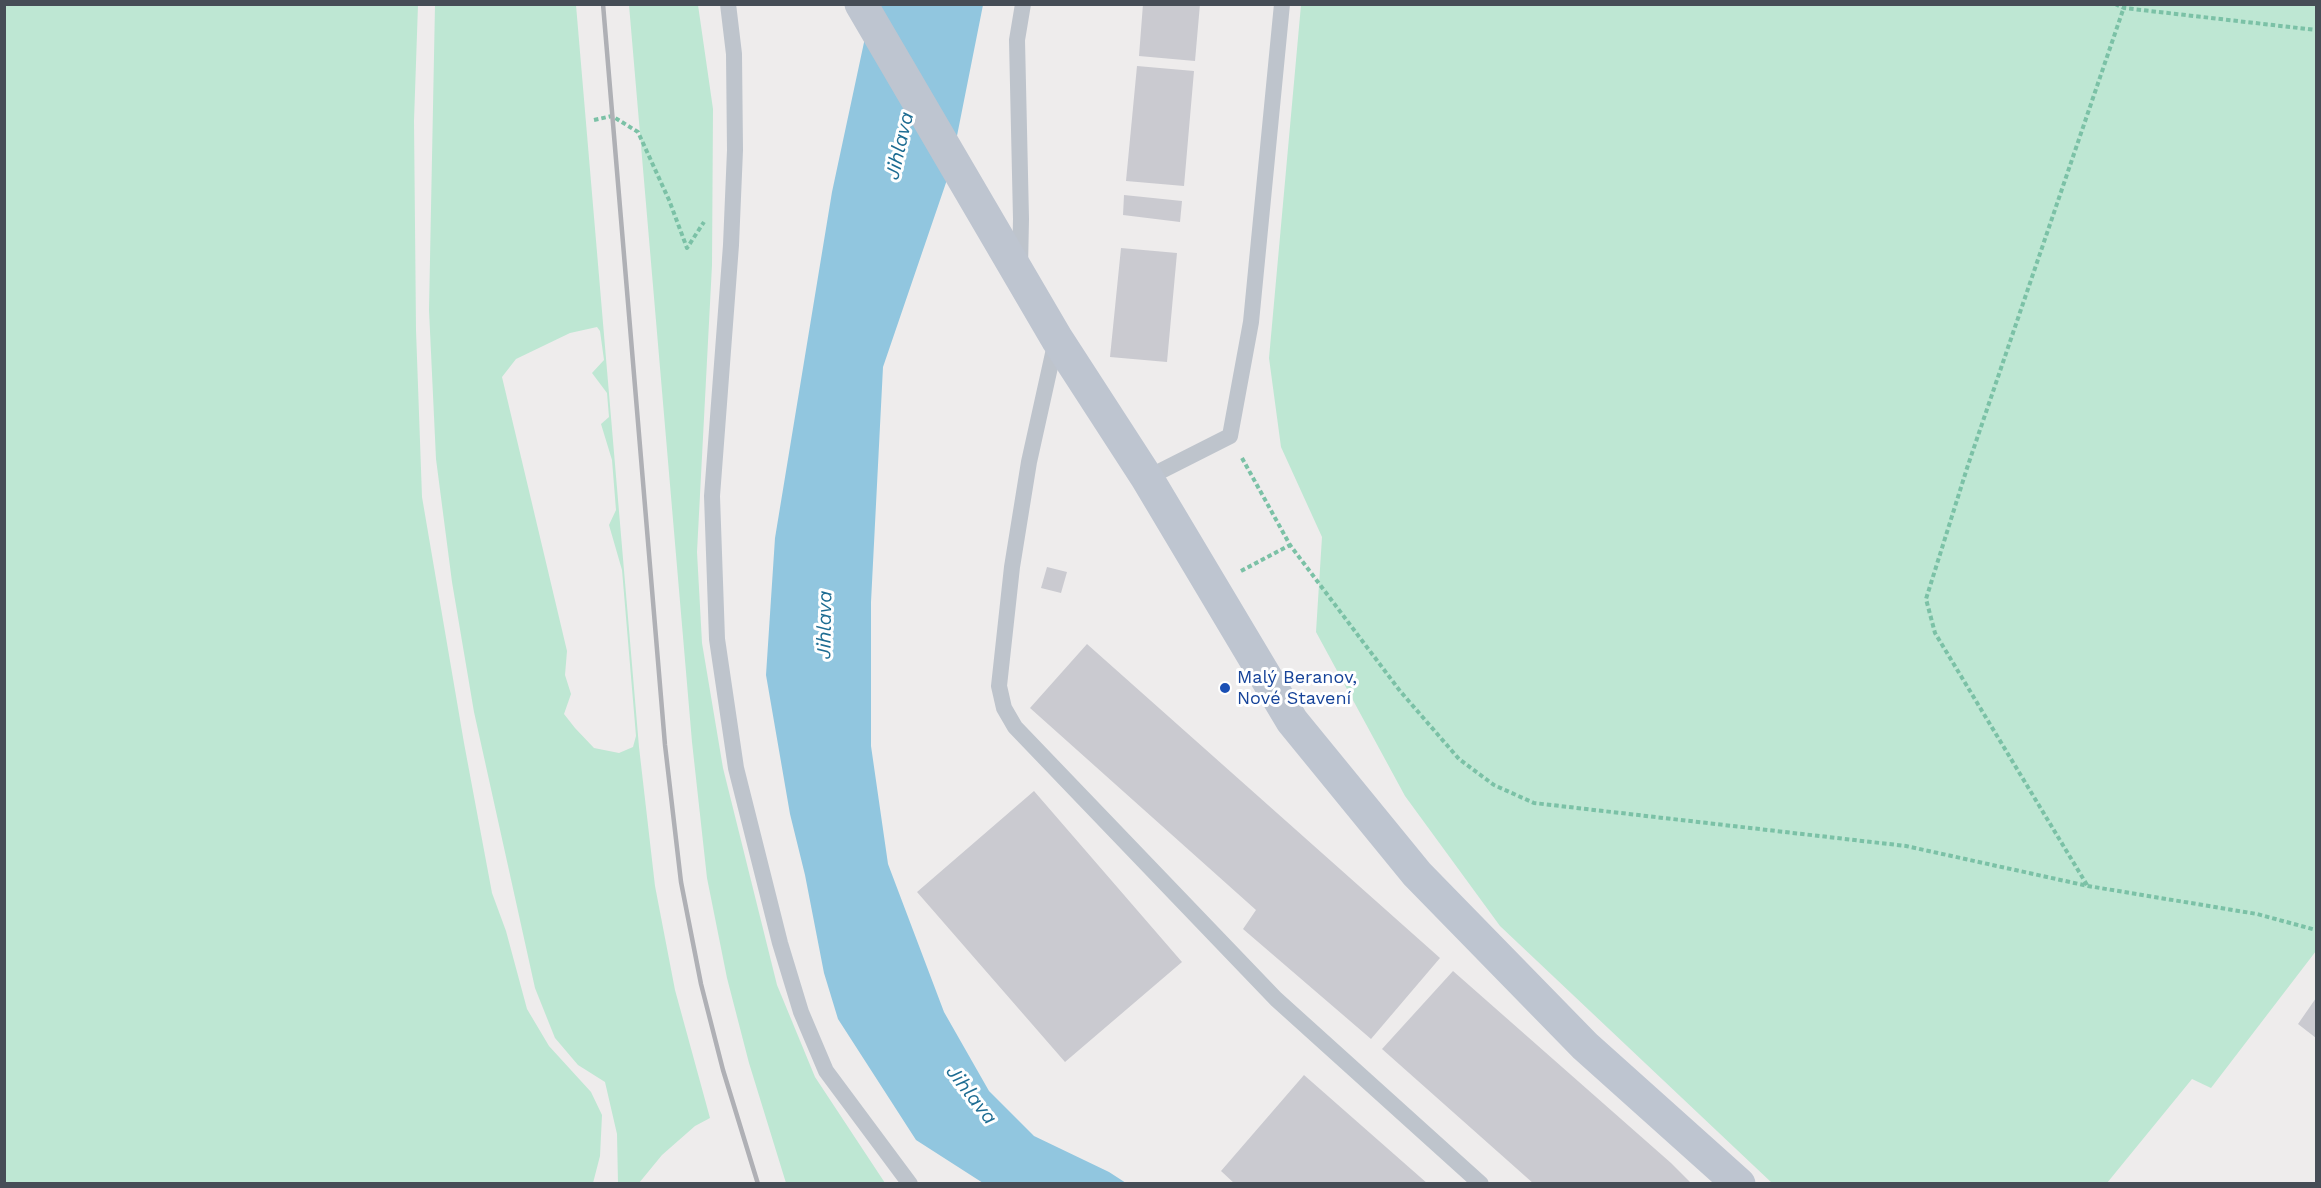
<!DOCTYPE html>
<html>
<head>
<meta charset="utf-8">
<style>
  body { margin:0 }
  #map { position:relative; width:2321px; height:1188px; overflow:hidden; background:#eeecec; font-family:"Work Sans",sans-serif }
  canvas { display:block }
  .frame { position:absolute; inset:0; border:6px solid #464d56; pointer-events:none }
</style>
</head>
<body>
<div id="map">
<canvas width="2321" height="1188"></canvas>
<div class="frame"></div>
</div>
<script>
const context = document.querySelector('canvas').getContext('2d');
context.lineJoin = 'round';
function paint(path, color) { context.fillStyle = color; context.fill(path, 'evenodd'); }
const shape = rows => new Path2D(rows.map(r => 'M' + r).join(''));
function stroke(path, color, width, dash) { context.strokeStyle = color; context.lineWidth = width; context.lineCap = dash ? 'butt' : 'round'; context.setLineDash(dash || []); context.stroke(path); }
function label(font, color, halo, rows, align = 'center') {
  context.font = font + ' "Work Sans",sans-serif'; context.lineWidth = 6; context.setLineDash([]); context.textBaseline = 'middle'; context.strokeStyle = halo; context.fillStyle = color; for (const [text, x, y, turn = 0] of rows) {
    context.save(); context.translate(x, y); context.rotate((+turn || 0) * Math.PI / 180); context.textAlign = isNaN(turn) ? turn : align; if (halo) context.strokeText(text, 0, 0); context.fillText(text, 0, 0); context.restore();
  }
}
const green = shape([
  [5,4,418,5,414,121,416,330,422,497,464,743,492,893,506,931,527,1009,549,1046,591,1092,602,1115,600,1156,593,1183,5,1183],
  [435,5,576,5,639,747,655,886,675,990,710,1118,695,1126,662,1155,639,1183,618,1183,617,1134,605,1082,578,1065,555,1038,535,988,474,712,452,582,436,459,429,310],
  [597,327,600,331,604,360,592,373,607,393,609,417,601,424,612,460,616,510,609,525,622,570,636,736,633,747,619,753,594,748,575,728,564,714,571,694,565,675,567,651,502,377,516,359,570,333],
  [629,5,698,5,713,109,712,265,697,552,702,643,723,768,777,985,815,1077,885,1183,786,1183,749,1063,727,978,707,878,692,742],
  [1301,5,2316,5,2316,951,2211,1088,2192,1079,2107,1183,1772,1183,1500,926,1405,796,1316,632,1322,537,1281,447,1269,358]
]);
const water = shape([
  [872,5,983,5,950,171,883,367,871,602,871,746,888,864,944,1012,989,1091,1034,1136,1109,1172,1126,1183,983,1183,916,1140,838,1019,824,973,805,875,790,814,766,675,775,538,832,192]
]);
const building = shape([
  [1143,4,1200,4,1195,61,1139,56],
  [1137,66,1194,71,1184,186,1126,181],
  [1124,195,1182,201,1180,222,1123,215],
  [1121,248,1177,253,1167,362,1110,357],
  [1047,567,1067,572,1061,593,1041,588],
  [1087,644,1440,958,1371,1039,1243,929,1256,910,1030,708],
  [1034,791,1182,962,1065,1062,917,892],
  [1453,971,1671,1163,1692,1184,1534,1184,1382,1049],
  [2316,998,2316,1038,2298,1024],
  [1304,1075,1428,1184,1235,1184,1221,1171]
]);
const path = shape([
  [2115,4,2124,8,2316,30],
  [594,120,612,116,638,132,669,200,687,248,704,222],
  [1242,458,1290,545,1400,691,1459,759,1494,785,1534,803,1906,846,2088,886,2257,914,2316,930],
  [1241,571,1290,545],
  [2087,885,1935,633,1926,599,1968,465,2125,4]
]);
const lane = shape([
  [728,4,734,54,735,150,731,245,712,496,717,639,736,768,780,943,801,1012,826,1071,910,1184],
  [1020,267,1021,219,1017,40,1023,4],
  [1056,340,1029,462,1012,567,999,686,1004,708,1015,727,1276,999,1481,1184],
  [1147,478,1230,436,1251,322,1282,4]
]);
const secondary = shape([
  [861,4,1057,339,1147,478,1292,721,1417,874,1585,1046,1739,1184]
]);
const rail = shape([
  [603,4,665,745,681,882,701,984,723,1070,758,1184]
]);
const markers = [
  [1225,688,6,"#1a4fb4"]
];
const transitNames = [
  ["Malý Beranov,",1237,678],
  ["Nové Stavení",1237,699]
];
const waterNames = [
  ["Jihlava",900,146,-77],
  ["Jihlava",825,625,-89],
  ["Jihlava",971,1095,52]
];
paint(green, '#bee7d3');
paint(water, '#91c6df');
paint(building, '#cacad0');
stroke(path, '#7bc1a6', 4, [4.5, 3]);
stroke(lane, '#bec4cc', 16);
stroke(secondary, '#bec5d0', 33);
stroke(rail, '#afb0b5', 4.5);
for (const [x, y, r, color] of markers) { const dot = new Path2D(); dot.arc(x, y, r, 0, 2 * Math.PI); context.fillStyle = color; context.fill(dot); stroke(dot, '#fff', 2); }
label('18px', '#164399', '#fff', transitNames, 'left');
label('italic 20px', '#1d6c92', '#fff', waterNames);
</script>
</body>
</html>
